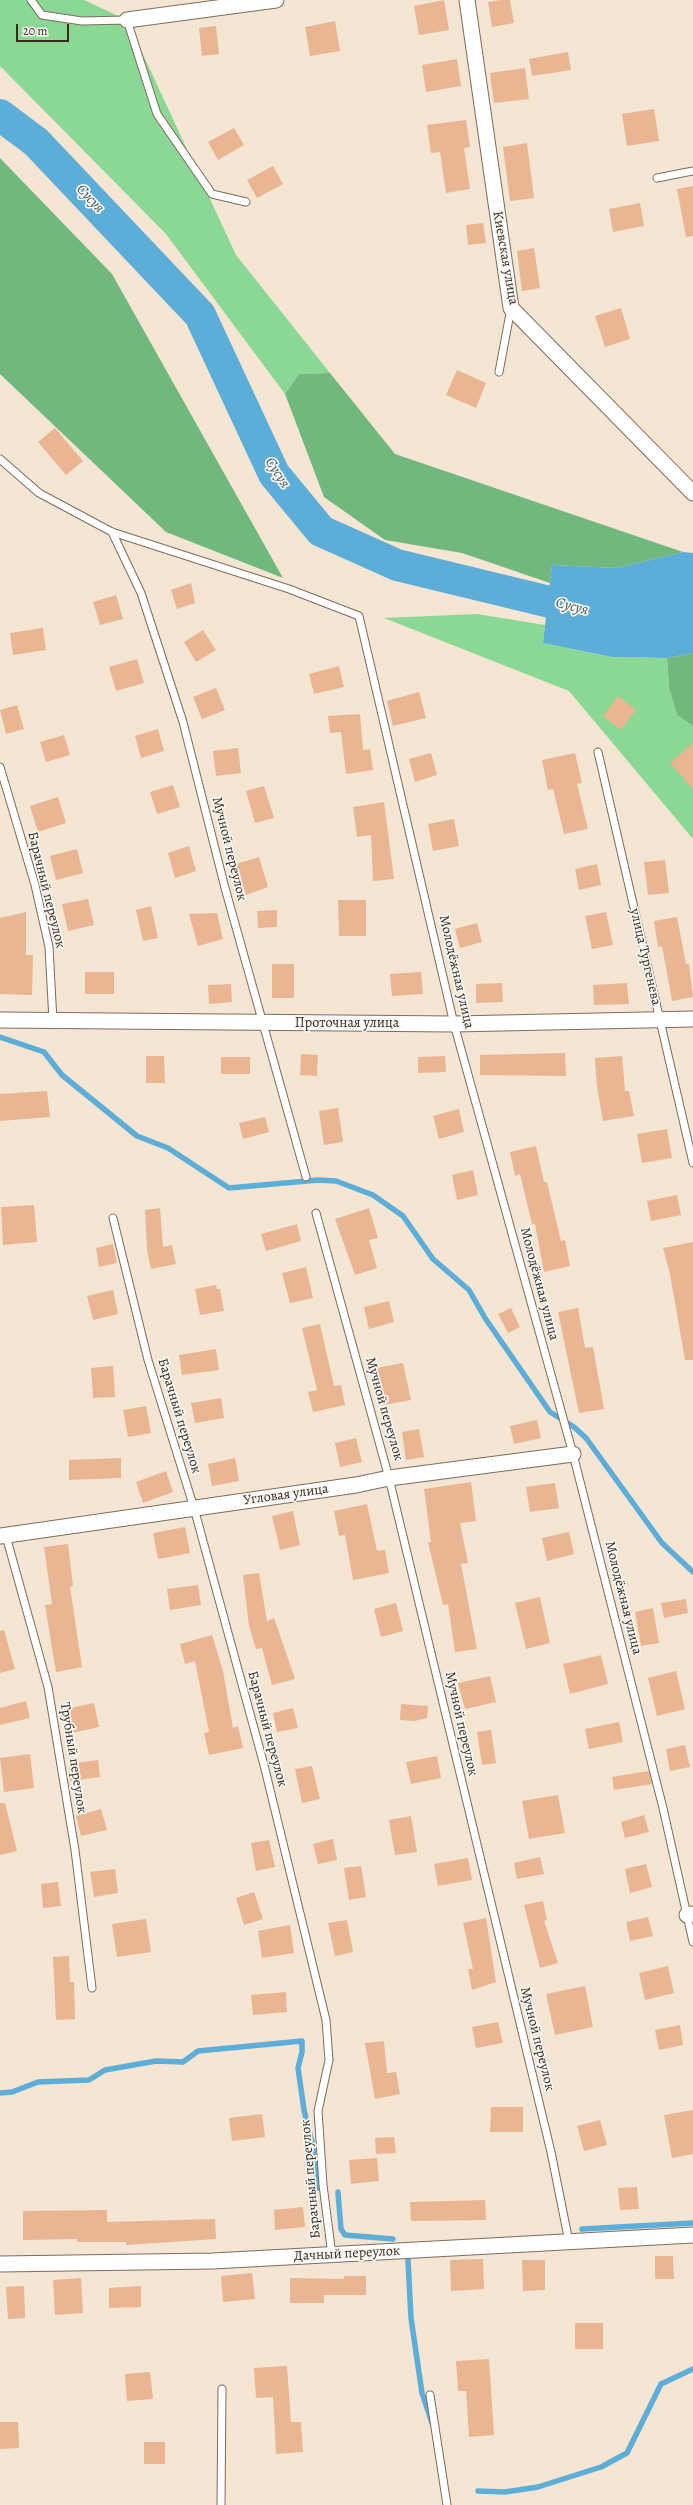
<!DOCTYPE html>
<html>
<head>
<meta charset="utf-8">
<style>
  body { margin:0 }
  #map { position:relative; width:693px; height:2505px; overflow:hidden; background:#f4e6d3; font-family:Alegreya,serif }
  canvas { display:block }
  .scale { position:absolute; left:16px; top:24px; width:53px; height:18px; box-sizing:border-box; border:2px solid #3b2a1e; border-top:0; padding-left:5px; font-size:12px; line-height:14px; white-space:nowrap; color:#3b2a1e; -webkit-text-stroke:3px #f6f6f2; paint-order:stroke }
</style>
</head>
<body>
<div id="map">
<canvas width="693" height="2505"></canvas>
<div class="scale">20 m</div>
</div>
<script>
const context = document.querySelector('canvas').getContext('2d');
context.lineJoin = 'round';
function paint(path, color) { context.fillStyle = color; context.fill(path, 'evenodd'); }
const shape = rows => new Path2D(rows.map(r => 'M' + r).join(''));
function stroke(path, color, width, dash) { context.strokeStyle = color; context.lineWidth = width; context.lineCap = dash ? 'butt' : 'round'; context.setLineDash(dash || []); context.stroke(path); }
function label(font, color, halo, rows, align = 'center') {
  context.font = font + ' Alegreya,serif'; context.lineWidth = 3.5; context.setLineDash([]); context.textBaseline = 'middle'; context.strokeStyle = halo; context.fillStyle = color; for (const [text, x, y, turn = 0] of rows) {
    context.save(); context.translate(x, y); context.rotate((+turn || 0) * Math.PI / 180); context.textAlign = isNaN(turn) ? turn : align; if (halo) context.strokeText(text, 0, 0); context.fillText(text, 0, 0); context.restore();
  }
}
const green = shape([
  [0,0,84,0,127,20,236,255,330,373,299,374,285,394,166,234,0,66],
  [477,614,545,625,543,643,612,657,667,658,669,688,677,715,693,726,693,839,569,691,384,618]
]);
const forest = shape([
  [0,158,112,274,283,578,166,532,0,374],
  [330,373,395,454,683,552,617,568,552,565,550,583,462,553,385,540,324,497,285,394,299,374],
  [693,653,693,726,677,715,669,688,667,658]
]);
const water = shape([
  [683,552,693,553,693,653,667,658,612,657,543,643,552,565,617,568]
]);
const stream = shape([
  [0,1037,44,1052,62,1075,137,1136,168,1148,229,1188,318,1180,336,1181,373,1195,403,1216,433,1259,469,1290,485,1318,550,1412,574,1427,586,1438,662,1543,693,1572],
  [0,2093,12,2092,38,2082,89,2080,105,2070,156,2061,183,2062,198,2051,302,2041,302,2052,298,2068,304,2110,312,2142,318,2188],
  [338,2192,341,2229,345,2235,393,2239],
  [582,2229,693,2223],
  [408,2260,411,2318,422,2393,432,2423],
  [478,2491,505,2492,538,2487,601,2467,627,2453,661,2384,693,2369]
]);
const river = shape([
  [0,115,36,142,200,315,274,474,321,531,397,565,591,612]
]);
const building = shape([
  [444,0,449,30,419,35,414,6],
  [501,0,510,0,514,23,492,27,488,2],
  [335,21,340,51,310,56,305,27],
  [216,26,219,54,202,56,199,28],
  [568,52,571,70,532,76,529,59],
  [457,59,461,86,426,92,422,65],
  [525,68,529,99,494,103,490,73],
  [654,109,659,141,627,146,622,114],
  [466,120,470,147,464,148,470,189,446,193,440,152,431,153,427,125],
  [234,128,244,145,218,160,208,142],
  [527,143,534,198,510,201,503,147],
  [273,166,283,184,257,198,247,180],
  [693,186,693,236,686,237,677,189],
  [640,203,644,226,613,232,609,209],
  [483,223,486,243,468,245,466,225],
  [534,248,540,288,522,291,517,251],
  [621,308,630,339,605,347,595,316],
  [457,370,486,383,476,408,446,395],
  [55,428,83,461,66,475,38,442],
  [191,583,195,603,177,609,171,590],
  [116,595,123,619,100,625,93,602],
  [43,628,46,650,13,655,10,633],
  [203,630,216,650,196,662,184,642],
  [137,659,144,683,116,691,109,667],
  [339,666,344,687,314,694,309,674],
  [216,688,225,710,202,719,193,697],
  [419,692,426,718,393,726,387,701],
  [618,696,636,710,621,730,603,716],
  [17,705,24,729,6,734,0,710],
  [360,714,363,750,370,749,373,770,346,774,341,732,330,733,328,716],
  [158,729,164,751,141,758,135,736],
  [64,735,70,755,46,762,40,742],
  [693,743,693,789,670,763],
  [238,748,241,773,216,776,213,751],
  [431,753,437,775,415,782,409,759],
  [575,753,582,783,577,784,588,829,564,834,553,789,548,790,542,760],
  [173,785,180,807,157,814,150,792],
  [264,786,274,818,255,823,246,791],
  [58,797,66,823,38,832,30,806],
  [384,802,394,879,373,881,371,835,357,837,353,807],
  [454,819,459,846,433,851,428,824],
  [189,846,196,871,175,878,168,853],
  [77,849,83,873,56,880,50,856],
  [259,857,268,887,246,895,236,864],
  [665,860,669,893,648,895,644,862],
  [597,864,601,885,579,890,575,869],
  [88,899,94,925,68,931,62,904],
  [338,900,366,900,366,936,339,936],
  [151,906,158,938,143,941,136,910],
  [277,910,277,927,258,928,257,911],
  [26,912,26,955,33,955,32,995,0,994,0,918],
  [606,912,613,945,592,949,585,916],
  [217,913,223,939,198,946,189,914],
  [677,917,686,964,689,964,693,997,672,1001,662,946,658,947,654,921],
  [477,923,482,942,460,948,455,929],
  [272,964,294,964,294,998,272,998],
  [85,972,114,972,114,994,85,994],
  [421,972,423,994,392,996,390,974],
  [502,983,503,1002,476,1003,476,984],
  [627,983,629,1004,594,1005,593,985],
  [231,984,232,1002,209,1004,208,985],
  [565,1053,566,1076,480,1075,480,1055],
  [301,1054,318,1055,317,1076,300,1075],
  [146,1056,164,1056,165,1083,146,1083],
  [445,1056,446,1072,418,1073,418,1057],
  [622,1056,625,1091,629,1091,634,1116,603,1121,597,1087,595,1058],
  [221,1057,250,1057,250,1074,221,1074],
  [47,1091,50,1117,0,1121,0,1094],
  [338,1108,343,1142,324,1145,319,1111],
  [459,1109,464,1132,439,1139,433,1116],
  [265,1117,269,1132,243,1139,239,1123],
  [667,1129,672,1158,642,1163,637,1134],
  [536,1146,544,1182,547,1182,561,1241,565,1240,570,1266,544,1272,535,1224,532,1224,520,1174,515,1176,510,1152],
  [473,1170,478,1195,457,1200,452,1175],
  [677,1195,681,1215,651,1221,647,1201],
  [34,1205,37,1242,3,1245,1,1207],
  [160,1208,163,1247,172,1245,176,1264,151,1269,147,1250,145,1210],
  [369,1208,378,1238,369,1240,377,1268,355,1275,335,1219],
  [297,1224,301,1241,266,1251,261,1234],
  [693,1242,693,1360,685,1360,670,1274,663,1248],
  [113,1244,117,1263,99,1267,96,1248],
  [306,1267,313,1298,290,1303,282,1273],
  [216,1285,217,1289,220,1289,224,1311,200,1315,195,1289],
  [113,1290,118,1314,93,1320,87,1296],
  [389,1301,394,1322,369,1329,364,1307],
  [511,1308,520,1327,508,1333,498,1314],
  [578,1308,585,1348,593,1347,604,1409,579,1413,558,1312],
  [320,1324,334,1386,341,1385,345,1405,313,1412,308,1392,317,1390,302,1328],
  [216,1349,219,1370,182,1375,179,1355],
  [403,1363,411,1400,384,1405,376,1368],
  [113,1366,115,1397,93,1398,91,1368],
  [221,1398,224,1418,195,1423,191,1403],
  [146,1406,151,1433,128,1437,123,1410],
  [537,1420,541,1438,514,1444,510,1426],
  [419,1429,424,1457,406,1460,402,1432],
  [356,1438,362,1462,340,1467,335,1443],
  [121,1458,121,1478,69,1480,69,1460],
  [235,1458,239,1481,212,1486,208,1464],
  [166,1471,173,1492,143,1503,136,1482],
  [471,1482,476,1521,460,1523,468,1563,461,1564,477,1649,455,1652,448,1604,443,1605,428,1542,431,1542,424,1489],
  [555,1483,559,1508,530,1512,526,1487],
  [367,1504,377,1551,385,1550,389,1573,353,1580,345,1535,339,1536,334,1511],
  [293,1511,300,1545,280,1550,272,1516],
  [185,1527,190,1553,158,1559,153,1533],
  [569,1532,574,1554,547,1561,542,1538],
  [68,1544,73,1586,70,1587,82,1667,56,1672,45,1605,52,1604,44,1547],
  [259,1573,267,1621,274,1618,295,1679,272,1685,262,1648,256,1649,249,1626,243,1575],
  [198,1585,201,1605,170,1610,167,1589],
  [540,1597,550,1643,526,1649,515,1603],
  [686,1599,688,1613,664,1618,661,1603],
  [396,1603,403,1631,381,1637,374,1609],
  [653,1608,659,1643,641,1646,635,1612],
  [4,1630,15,1669,0,1673,0,1631],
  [212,1635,223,1671,233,1728,238,1726,243,1748,209,1755,204,1733,209,1732,195,1661,185,1664,180,1644],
  [601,1655,608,1684,570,1694,563,1664],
  [676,1671,685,1709,657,1716,648,1678],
  [490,1676,496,1702,465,1709,458,1683],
  [26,1701,30,1718,0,1725,0,1708],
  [94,1703,99,1727,67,1734,62,1710],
  [401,1704,428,1706,427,1718,415,1721,400,1720],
  [293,1708,298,1728,277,1732,273,1713],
  [619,1722,623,1742,589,1749,585,1729],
  [491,1730,496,1763,482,1765,477,1732],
  [685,1745,690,1767,670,1771,666,1749],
  [30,1754,34,1788,4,1792,0,1758],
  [437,1756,441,1778,411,1784,406,1762],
  [98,1760,100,1777,70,1781,69,1764],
  [312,1766,320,1799,302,1803,295,1769],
  [649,1771,652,1784,614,1790,612,1777],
  [558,1795,565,1833,529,1839,522,1801],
  [0,1803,5,1803,17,1851,0,1855],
  [101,1809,107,1830,81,1836,76,1816],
  [644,1815,649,1832,625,1838,621,1822],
  [411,1816,417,1852,395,1855,389,1820],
  [333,1839,337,1860,318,1864,313,1844],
  [269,1840,275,1867,256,1871,251,1843],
  [540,1857,544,1874,517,1879,514,1863],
  [468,1858,472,1880,438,1886,434,1864],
  [646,1864,652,1887,630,1893,625,1869],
  [361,1866,366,1897,349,1900,344,1868],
  [115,1869,118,1893,94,1897,90,1872],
  [58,1882,61,1906,43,1908,41,1884],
  [254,1892,263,1919,244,1925,236,1898],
  [543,1901,547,1920,544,1921,558,1963,540,1968,524,1905],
  [648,1917,653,1936,630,1941,626,1922],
  [486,1918,496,1982,472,1990,468,1969,473,1969,463,1923],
  [146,1919,151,1952,117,1957,112,1924],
  [347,1920,353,1952,335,1956,328,1923],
  [290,1925,294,1953,262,1958,258,1931],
  [69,1956,70,1982,74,1982,75,2019,56,2020,53,1957],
  [668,1966,674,1993,645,2000,639,1973],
  [585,1986,593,2027,555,2035,546,1994],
  [286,1992,287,2012,253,2015,251,1995],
  [498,2022,503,2043,476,2048,472,2027],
  [680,2025,683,2045,659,2050,655,2030],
  [384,2041,387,2073,396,2072,400,2094,375,2099,365,2043],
  [491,2107,523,2107,523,2132,490,2132],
  [693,2110,693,2154,672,2158,664,2115],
  [262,2114,265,2137,232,2141,229,2118],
  [600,2120,607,2145,584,2151,577,2126],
  [394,2137,396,2153,376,2154,375,2138],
  [377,2158,379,2181,351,2184,349,2160],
  [637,2187,639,2209,620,2210,618,2188],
  [485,2200,486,2220,411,2221,410,2202],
  [303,2207,305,2227,275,2230,274,2210],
  [107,2210,107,2222,215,2219,216,2239,126,2245,126,2242,77,2242,77,2239,23,2240,23,2211],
  [655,2256,673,2256,674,2279,655,2279],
  [483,2259,484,2289,451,2291,450,2260],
  [522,2260,545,2260,545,2290,523,2291],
  [252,2273,255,2299,223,2302,221,2276],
  [344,2276,366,2276,366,2295,324,2295,324,2303,290,2303,290,2278,344,2279],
  [81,2278,83,2313,55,2315,53,2280],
  [24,2286,25,2318,8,2319,6,2287],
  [141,2286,141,2307,109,2308,109,2288],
  [575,2323,603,2323,603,2349,575,2349],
  [489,2359,494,2435,469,2437,466,2391,458,2391,456,2361],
  [287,2366,291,2422,301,2422,303,2452,276,2454,273,2397,256,2398,254,2368],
  [150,2372,153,2399,127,2401,125,2374],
  [0,2422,18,2422,19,2448,0,2449],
  [144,2442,165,2442,165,2464,144,2464]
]);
const service = shape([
  [31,0,42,15,82,21,127,20,157,114,212,194,246,202],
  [657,178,693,171],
  [499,372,511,308],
  [0,459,39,493,112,532,289,589,359,616,454,1024,573,1454,663,1808,693,1942],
  [112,532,141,593,183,722,225,888,306,1177],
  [598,752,693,1163],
  [0,767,35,885,49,947,53,1021],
  [316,1213,389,1478,551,2152,569,2242],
  [113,1218,148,1360,194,1508,264,1765,326,2020,329,2060,318,2111,323,2185,332,2255],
  [6,1536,48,1687,75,1850,92,1988],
  [430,2395,447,2505],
  [221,2505,222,2389]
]);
const minor = shape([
  [467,0,511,308,693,493],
  [127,20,276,0],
  [0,1020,454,1024,693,1019],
  [0,1536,356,1485,389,1478,573,1454],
  [687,1915,693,1914],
  [0,2264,213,2261,693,2235]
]);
const streetNames = [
  ["Киевская улица",505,258,80],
  ["Мучной переулок",229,849,76],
  ["Барачный переулок",46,890,76],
  ["улица Тургенева",645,957,77],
  ["Молодёжная улица",456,972,77],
  ["Проточная улица",347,1024],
  ["Молодёжная улица",539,1284,75],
  ["Мучной переулок",384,1409,74],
  ["Барачный переулок",179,1416,73],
  ["Угловая улица",286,1495,-8],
  ["Молодёжная улица",623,1598,76],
  ["Мучной переулок",461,1724,77],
  ["Барачный переулок",267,1729,75],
  ["Трубный переулок",73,1758,81],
  ["Мучной переулок",537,2039,76],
  ["Барачный переулок",311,2179,-95],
  ["Дачный переулок",347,2254,-3]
];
const waterNames = [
  ["Сусуя",90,199,47],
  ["Сусуя",277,473,57],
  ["Сусуя",572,607,14]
];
paint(green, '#8bd895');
paint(forest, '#70b87e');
paint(water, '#5cadd7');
stroke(stream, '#5cadd7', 5.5);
stroke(river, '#5cadd7', 32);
paint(building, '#eab593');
stroke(service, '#7c6c5d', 9);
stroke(minor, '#7c6c5d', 17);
stroke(service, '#fff', 7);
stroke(minor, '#fff', 15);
label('14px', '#3b2a1e', '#f6f6f2', streetNames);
label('italic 15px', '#47585f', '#f6f6f2', waterNames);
</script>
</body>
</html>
